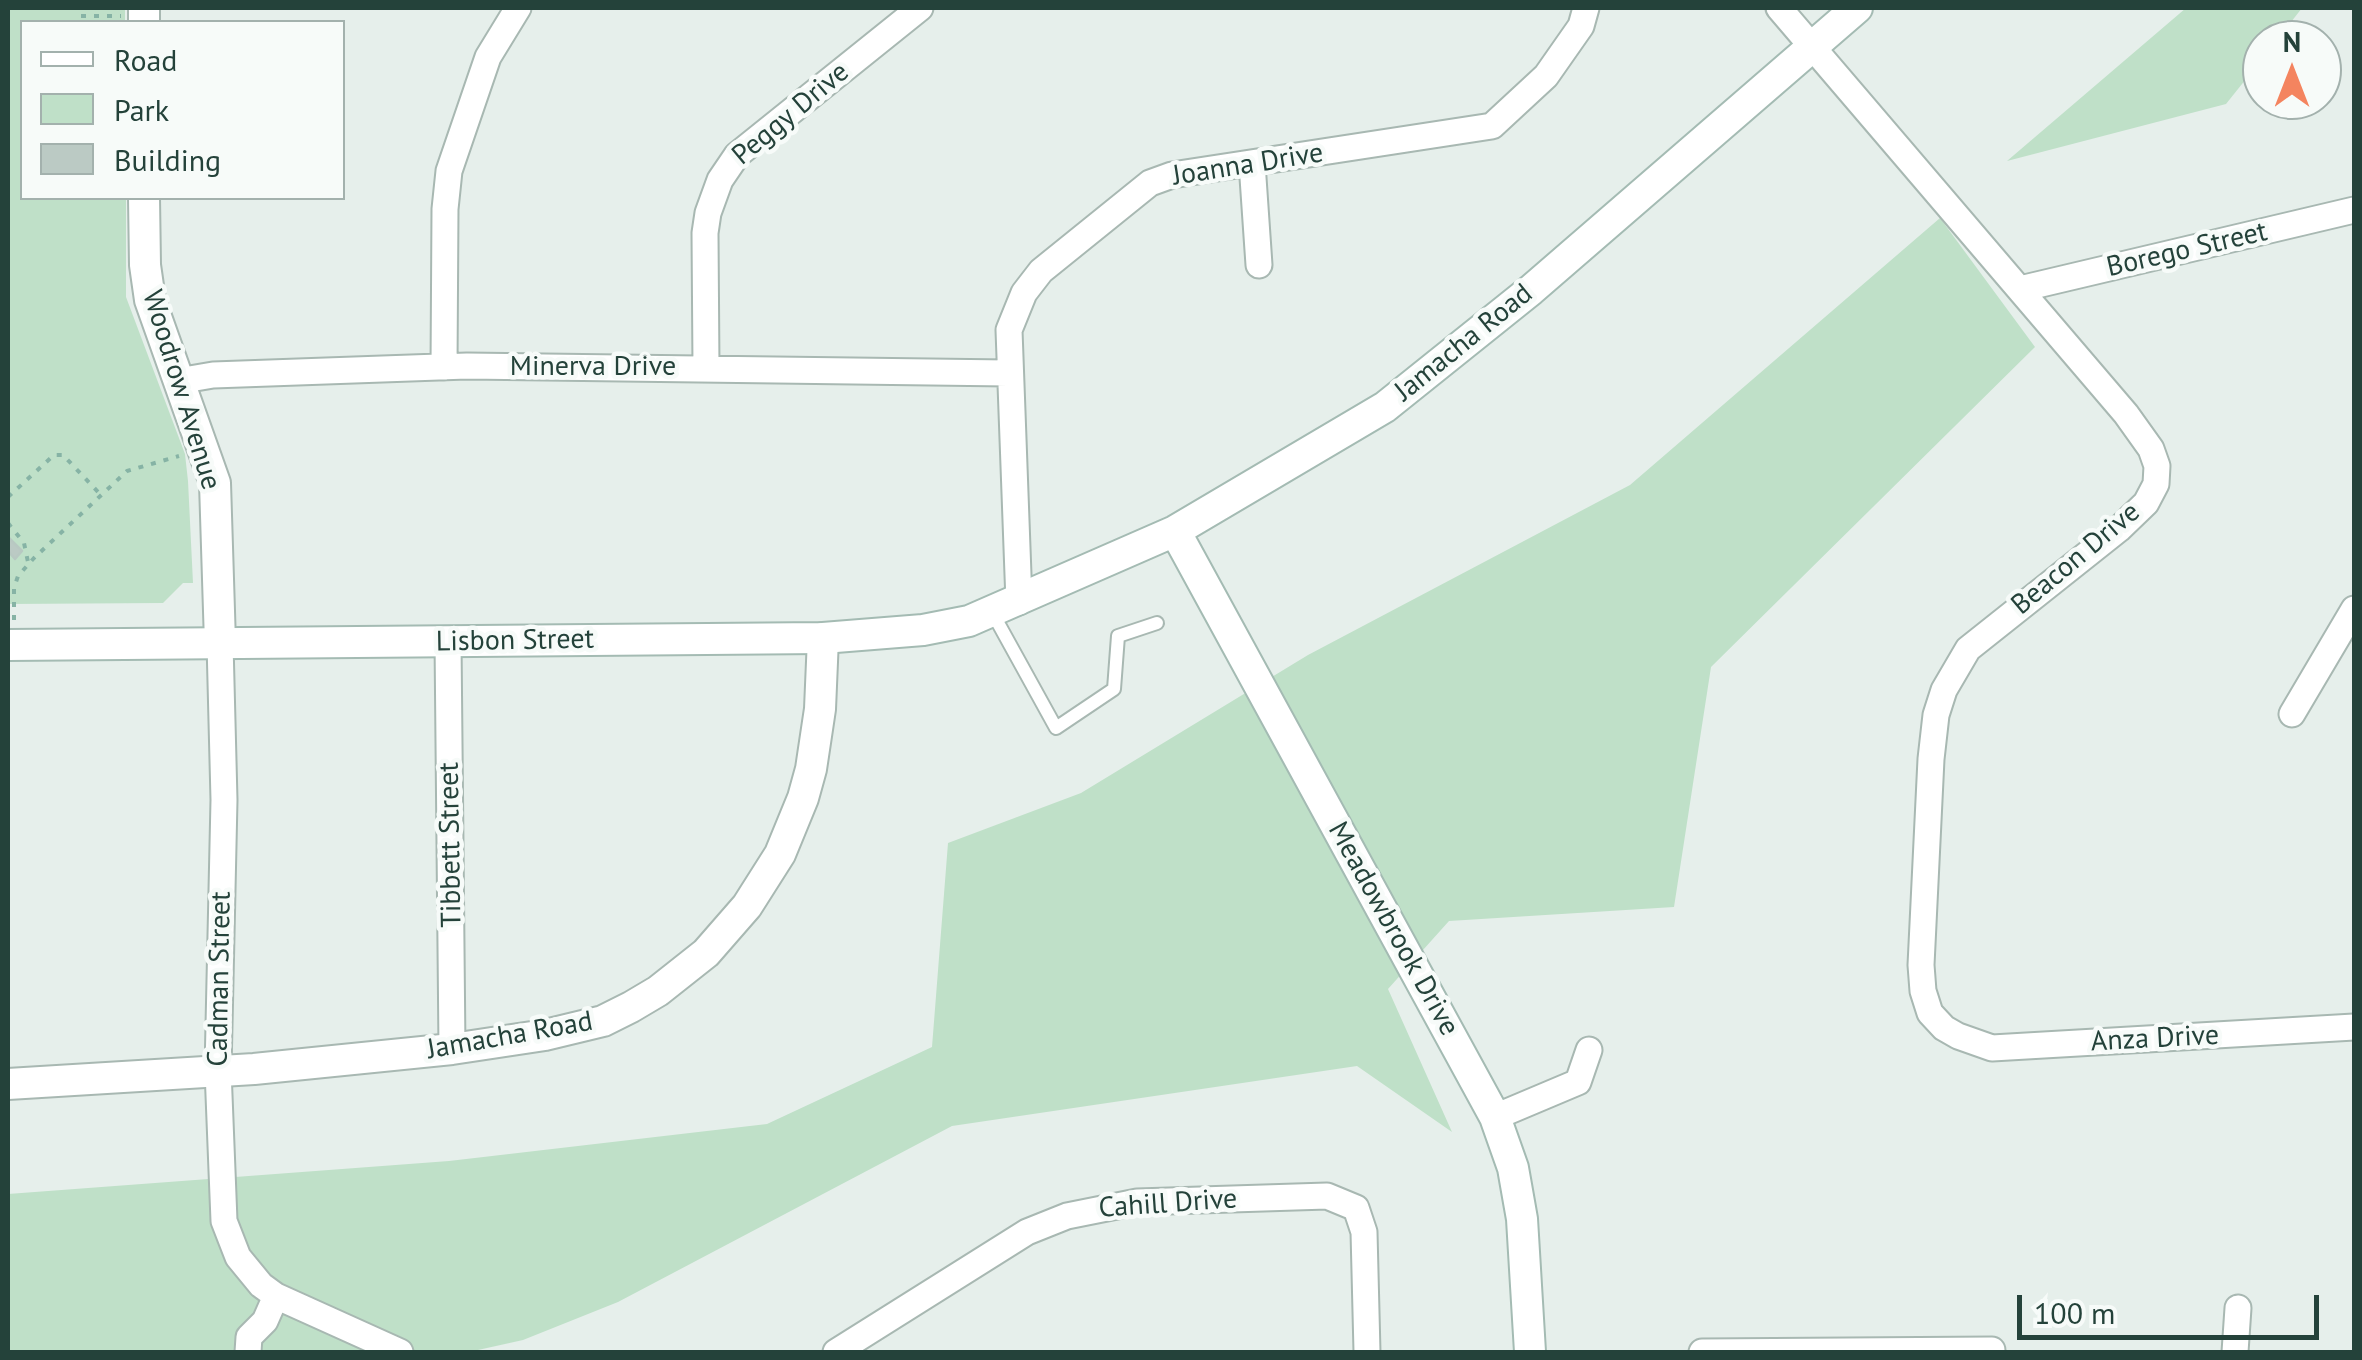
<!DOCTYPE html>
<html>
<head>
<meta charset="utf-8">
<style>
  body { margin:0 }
  #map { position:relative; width:2362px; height:1360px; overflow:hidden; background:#e6efeb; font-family:"PT Sans",sans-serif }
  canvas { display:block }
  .frame { position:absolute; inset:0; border:10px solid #24423a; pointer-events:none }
  .legend { position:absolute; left:20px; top:20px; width:325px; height:180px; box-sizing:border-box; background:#f7fbf9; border:2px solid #a3b1ad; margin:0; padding:12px 18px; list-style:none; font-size:30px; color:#24423a }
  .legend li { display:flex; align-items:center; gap:20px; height:50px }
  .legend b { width:50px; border:2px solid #a3b1ad }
  .north { position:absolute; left:2242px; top:20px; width:100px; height:100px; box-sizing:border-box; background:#f7fbf9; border:2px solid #a3b1ad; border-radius:50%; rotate:0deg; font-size:28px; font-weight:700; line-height:40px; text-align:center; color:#24423a }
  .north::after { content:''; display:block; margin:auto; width:35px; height:45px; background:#f4845f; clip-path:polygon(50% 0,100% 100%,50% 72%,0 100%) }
  .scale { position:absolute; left:2017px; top:1295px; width:302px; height:45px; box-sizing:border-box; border:5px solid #24423a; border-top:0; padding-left:12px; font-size:30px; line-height:35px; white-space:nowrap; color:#24423a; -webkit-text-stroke:8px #f7fbf9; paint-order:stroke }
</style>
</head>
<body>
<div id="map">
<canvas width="2362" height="1360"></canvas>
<div class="frame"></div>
<ul class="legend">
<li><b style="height:12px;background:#fff"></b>Road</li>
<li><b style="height:28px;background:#bfe0c8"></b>Park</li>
<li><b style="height:28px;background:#bbcac4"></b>Building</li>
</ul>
<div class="north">N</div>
<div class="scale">100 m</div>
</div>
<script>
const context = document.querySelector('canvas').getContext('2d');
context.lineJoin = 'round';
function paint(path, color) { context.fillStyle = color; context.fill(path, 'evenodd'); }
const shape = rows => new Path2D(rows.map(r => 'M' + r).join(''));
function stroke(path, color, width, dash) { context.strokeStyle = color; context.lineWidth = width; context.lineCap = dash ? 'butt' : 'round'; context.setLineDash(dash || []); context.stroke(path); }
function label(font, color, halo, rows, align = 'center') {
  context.font = font + ' "PT Sans",sans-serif'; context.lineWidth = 9; context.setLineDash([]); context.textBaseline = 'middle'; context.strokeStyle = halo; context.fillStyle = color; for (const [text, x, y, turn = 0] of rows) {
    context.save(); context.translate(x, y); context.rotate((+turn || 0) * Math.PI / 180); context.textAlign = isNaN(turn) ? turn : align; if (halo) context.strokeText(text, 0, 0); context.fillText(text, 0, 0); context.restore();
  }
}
const green = shape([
  [8,8,125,8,125,22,22,22,22,198,126,198,126,297,185,454,188,481,193,583,183,583,163,603,8,604],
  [2186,8,2302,8,2277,40,2262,40,2262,59,2226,104,2007,161],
  [1940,218,2035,347,1711,667,1674,907,1449,921,1388,989,1452,1132,1357,1066,952,1126,618,1302,523,1340,469,1352,8,1352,8,1194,449,1161,767,1124,932,1047,948,843,1081,793,1308,655,1630,485]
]);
const building = shape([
  [8,537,22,551,15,559,8,551,8,537]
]);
const path = shape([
  [81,16,121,16],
  [8,497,54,455,63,455,100,494],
  [8,523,24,543,28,562],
  [14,620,14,588,18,576,34,558,127,471,179,456]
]);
const service = shape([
  [992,612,1056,728,1114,689,1118,636,1157,623]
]);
const minor = shape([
  [1779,8,2126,414,2151,449,2157,466,2156,484,2146,503,2119,529,1968,649,1944,690,1936,715,1931,759,1921,965,1923,991,1930,1013,1944,1028,1958,1036,1992,1048,2354,1027],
  [1252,163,1259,265],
  [2020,289,2354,210],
  [444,367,445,209,449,171,488,57,518,8],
  [706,368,705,233,708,213,720,180,737,155,920,8],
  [178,381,213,375,467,366,1008,373],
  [1019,602,1009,330,1024,293,1041,271,1150,183,1172,175,1492,126,1546,76,1581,26,1586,8],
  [448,641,452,1049],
  [220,643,224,800,218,1070,224,1221,238,1257,261,1285,276,1296,400,1352],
  [2292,714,2354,609],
  [1495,1117,1578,1082,1589,1050],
  [248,1352,249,1337,265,1321,276,1296],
  [836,1352,1027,1232,1067,1216,1137,1202,1327,1196,1356,1208,1364,1232,1367,1352],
  [1702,1352,1992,1350],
  [2235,1352,2238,1308]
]);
const tertiary = shape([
  [144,8,144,22],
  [144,198,145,265,150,300,215,483,220,643],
  [8,1084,254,1069,452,1049,545,1035,603,1021,631,1007,658,991,706,953,747,906,780,854,803,798,811,769,820,709,823,638]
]);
const secondary = shape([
  [1175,531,1495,1117,1513,1168,1522,1219,1530,1352],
  [8,645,823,638,923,630,969,621,1175,531,1385,407,1531,290,1857,8]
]);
const streetNames = [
  ["Peggy Drive",791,114,-40],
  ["Joanna Drive",1248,165,-9],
  ["Borego Street",2187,250,-13],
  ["Jamacha Road",1464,343,-39],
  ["Minerva Drive",593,367],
  ["Woodrow Avenue",181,390,73],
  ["Beacon Drive",2076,559,-40],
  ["Lisbon Street",515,641,-1],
  ["Tibbett Street",451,845,-91],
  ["Meadowbrook Drive",1393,929,61],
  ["Cadman Street",220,979,-89],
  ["Jamacha Road",510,1036,-10],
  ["Anza Drive",2155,1039,-3],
  ["Cahill Drive",1168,1204,-4]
];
paint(green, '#bfe0c8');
paint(building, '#bbcac4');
stroke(building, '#b8c9c2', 2.5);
stroke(service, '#a8b8b2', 16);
stroke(minor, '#a8b8b2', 29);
stroke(tertiary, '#a8b8b2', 34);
stroke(secondary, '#a4bbb3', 34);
stroke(path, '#86b3a5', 4, [5, 8]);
stroke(service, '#fff', 12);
stroke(minor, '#fff', 25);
stroke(tertiary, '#fff', 30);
stroke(secondary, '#fff', 30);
label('28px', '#24423a', '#f7fbf9', streetNames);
</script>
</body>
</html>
